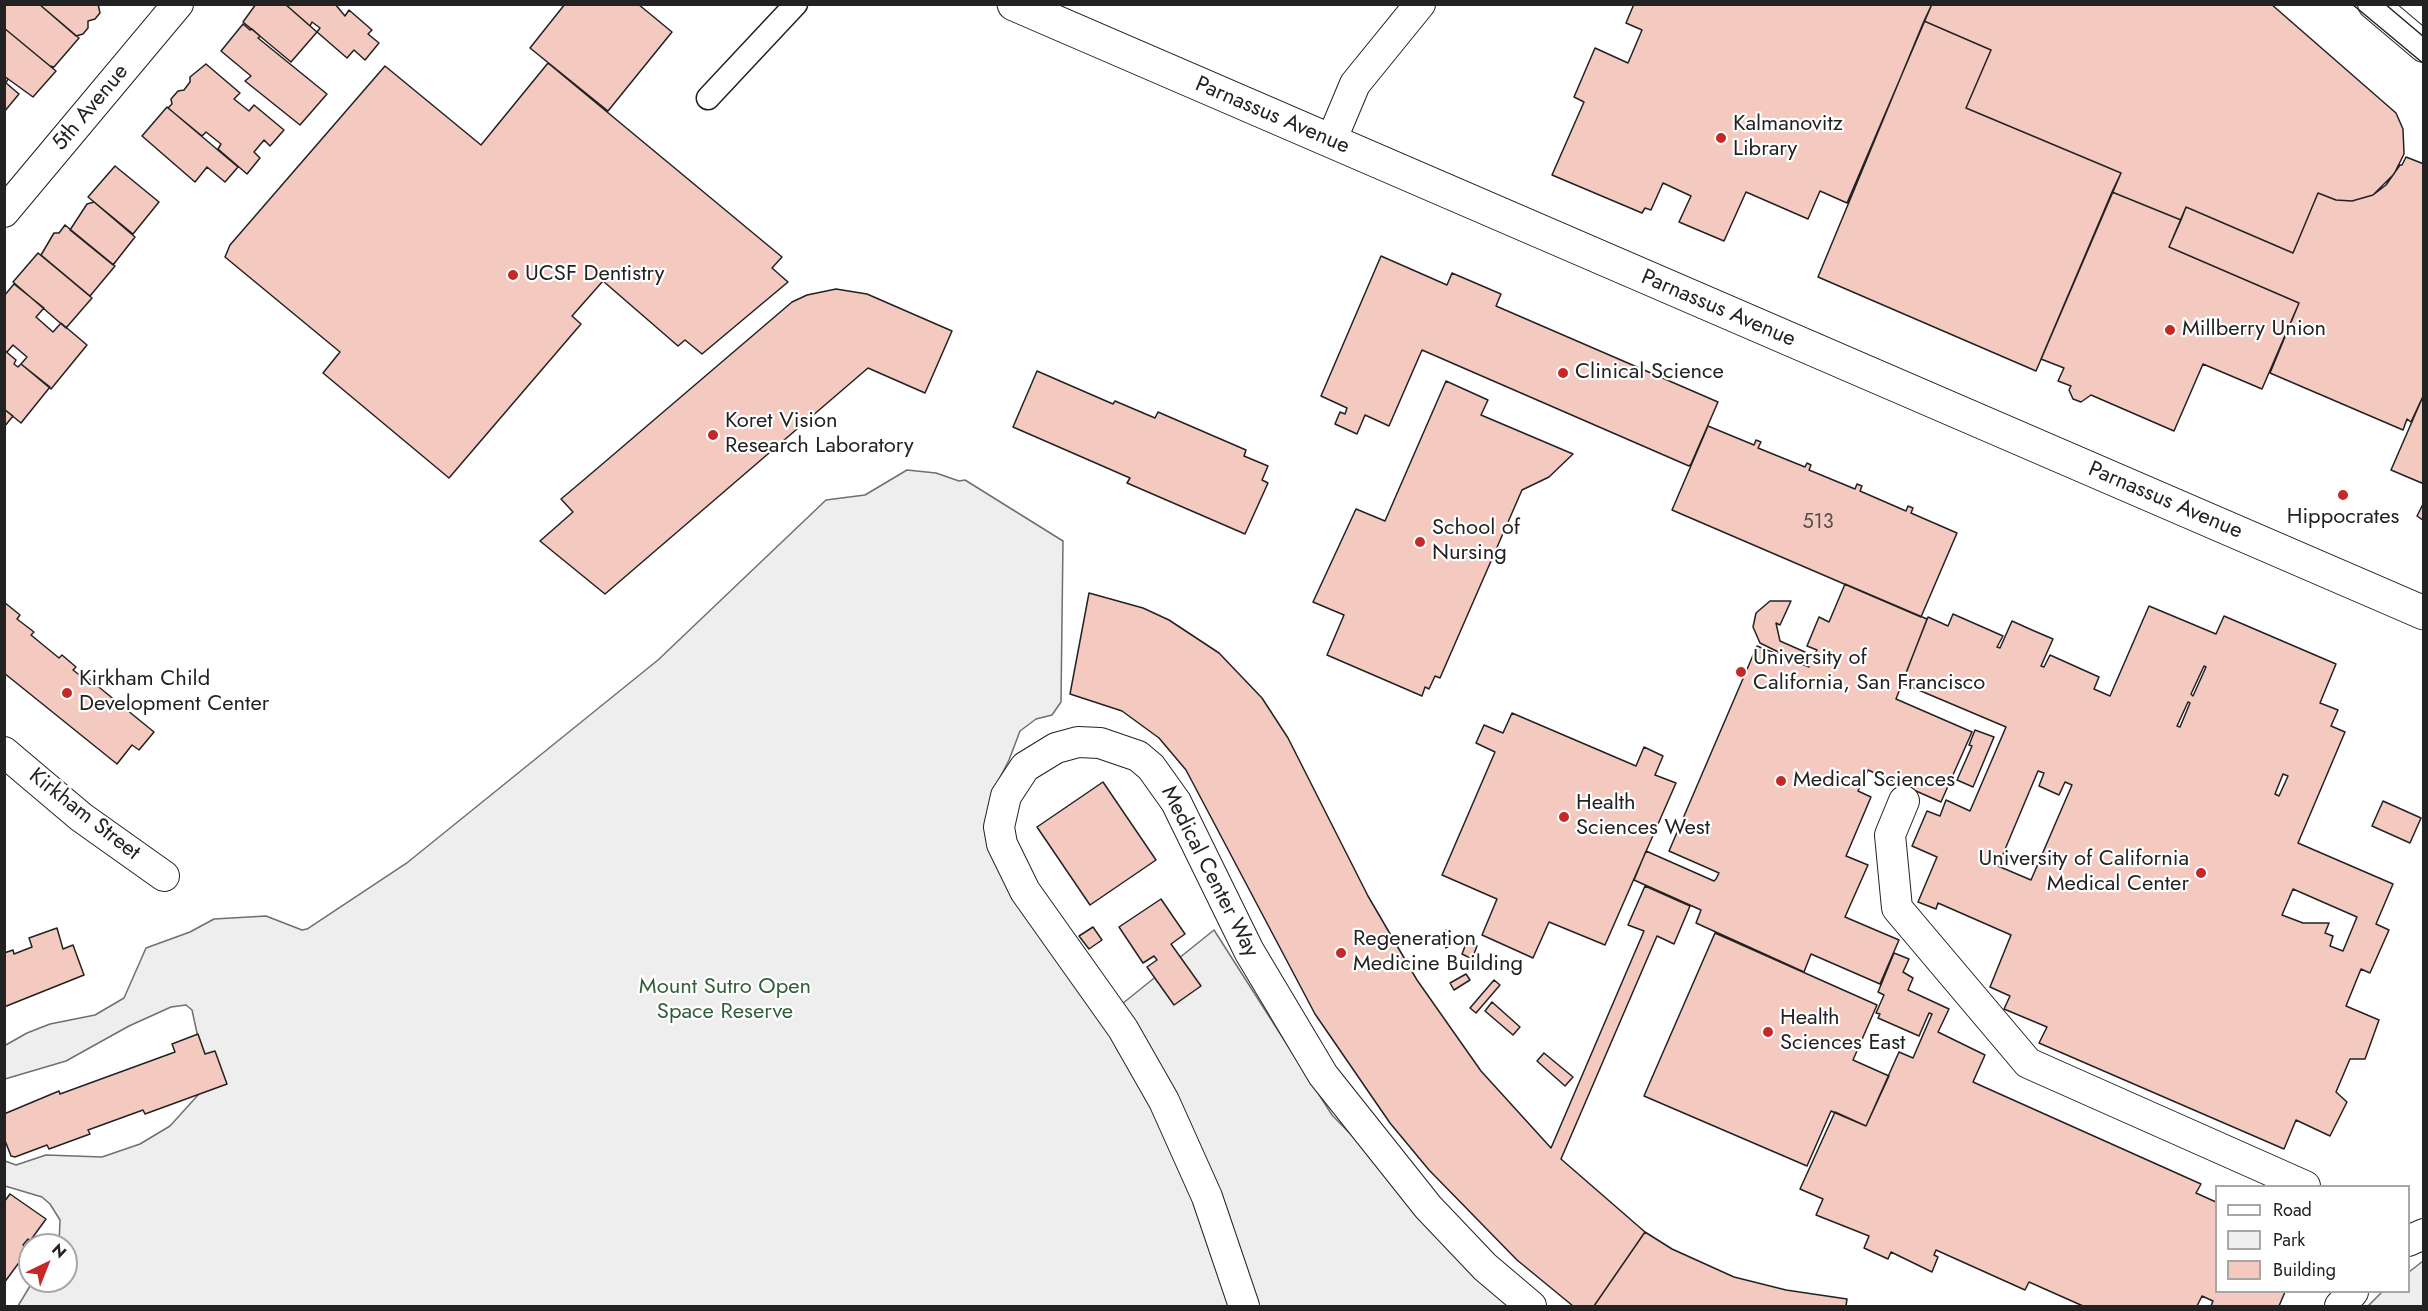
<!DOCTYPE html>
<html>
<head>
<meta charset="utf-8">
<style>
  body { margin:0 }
  #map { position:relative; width:2428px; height:1311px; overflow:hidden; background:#fff; font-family:Jost,sans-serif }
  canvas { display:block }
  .frame { position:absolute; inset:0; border:6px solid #222; pointer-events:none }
  .legend { position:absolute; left:2215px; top:1185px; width:195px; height:108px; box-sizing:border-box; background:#fff; border:2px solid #a7a7a7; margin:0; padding:8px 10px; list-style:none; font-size:18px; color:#222 }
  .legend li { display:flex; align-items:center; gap:12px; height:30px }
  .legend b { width:30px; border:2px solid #a7a7a7 }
  .north { position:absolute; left:18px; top:1233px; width:60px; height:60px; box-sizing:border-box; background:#fff; border:2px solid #a7a7a7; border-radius:50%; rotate:43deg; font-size:16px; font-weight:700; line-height:24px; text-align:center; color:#222 }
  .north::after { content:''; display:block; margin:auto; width:21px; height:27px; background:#c62828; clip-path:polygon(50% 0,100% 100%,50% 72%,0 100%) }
</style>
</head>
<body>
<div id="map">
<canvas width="2428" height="1311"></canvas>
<div class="frame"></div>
<ul class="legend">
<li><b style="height:8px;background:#fff"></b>Road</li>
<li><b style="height:16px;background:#eee"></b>Park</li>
<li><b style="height:16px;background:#f3c9c0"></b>Building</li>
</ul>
<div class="north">N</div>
</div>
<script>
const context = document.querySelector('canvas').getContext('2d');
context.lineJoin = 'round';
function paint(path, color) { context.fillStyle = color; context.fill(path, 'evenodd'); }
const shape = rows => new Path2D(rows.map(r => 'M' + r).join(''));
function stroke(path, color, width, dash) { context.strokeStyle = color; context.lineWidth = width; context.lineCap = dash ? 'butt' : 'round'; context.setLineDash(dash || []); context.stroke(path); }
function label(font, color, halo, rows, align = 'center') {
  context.font = font + ' Jost,sans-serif'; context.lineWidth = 4.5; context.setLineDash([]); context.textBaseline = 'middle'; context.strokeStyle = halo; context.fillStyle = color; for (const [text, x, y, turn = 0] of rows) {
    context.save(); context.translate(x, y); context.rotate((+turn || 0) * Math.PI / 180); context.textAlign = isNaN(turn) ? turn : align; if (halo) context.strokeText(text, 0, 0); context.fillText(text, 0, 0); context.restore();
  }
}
const green = shape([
  [907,470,936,473,959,481,965,480,1063,541,1061,702,1052,715,1036,719,1020,731,1009,760,992,793,1102,1020,1214,930,1332,1115,1517,1306,18,1306,33,1281,66,1281,66,1245,59,1245,60,1220,50,1204,42,1197,5,1186,5,1161,16,1165,46,1155,102,1157,140,1144,170,1126,208,1084,192,1010,186,1005,171,1007,129,1026,66,1061,5,1079,4,1046,27,1033,50,1024,95,1015,124,998,146,948,190,932,214,919,266,916,302,930,307,929,408,862,658,660,826,500,865,495,907,470],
  [2423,1261,2423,1306,2368,1306,2382,1292,2408,1292,2409,1272,2423,1261]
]);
const building = shape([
  [4,4,39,4,79,38,54,67,50,66,4,28,4,4],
  [39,4,98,4,100,13,95,19,88,21,88,28,83,34,76,36,39,4],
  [256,4,285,4,317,32,291,62,243,22,256,4],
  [285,4,335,4,345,16,349,10,372,30,368,34,379,43,365,60,354,50,347,58,317,32,320,28,312,22,310,26,285,4],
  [565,4,638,4,672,32,608,111,530,48,565,4],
  [1634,4,1932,4,1847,203,1820,191,1808,219,1746,192,1724,241,1679,222,1691,196,1663,183,1651,210,1645,208,1642,213,1552,175,1584,102,1574,97,1595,48,1628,63,1642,30,1626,23,1634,4],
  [1932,4,2271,4,2396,113,2403,129,2404,154,2394,174,2373,195,2352,201,2336,200,2318,193,2293,253,2186,207,2181,220,2112,192,2121,173,1966,108,1991,50,1924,21,1932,4],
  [1924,21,1991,50,1966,108,2121,173,2036,371,1818,277,1924,21],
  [243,24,250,30,252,29,260,36,258,38,327,94,300,125,245,81,251,76,221,51,243,24],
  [4,28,56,71,33,97,4,76,4,28],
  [548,63,782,257,772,268,788,282,702,354,685,340,678,346,603,281,572,316,581,324,449,478,323,373,340,352,225,257,230,245,385,66,481,145,548,63],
  [206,64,240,93,234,99,249,111,254,105,284,130,270,146,264,140,254,152,260,158,247,174,218,149,221,144,206,132,202,136,168,108,172,104,171,99,178,91,184,90,190,82,190,77,206,64],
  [4,76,8,79,6,83,19,94,4,112,4,76],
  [167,107,238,167,225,182,207,167,195,182,142,136,167,107],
  [2406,157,2424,164,2424,394,2411,422,2407,419,2403,430,2270,373,2299,303,2169,247,2186,207,2293,253,2318,193,2336,200,2352,201,2373,195,2386,185,2400,165,2402,165,2406,157],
  [115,166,159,202,133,234,88,197,115,166],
  [2112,192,2181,220,2169,247,2299,303,2262,389,2203,364,2174,431,2091,395,2081,402,2073,399,2069,390,2071,386,2058,381,2064,368,2041,359,2112,192],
  [94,202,135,237,113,265,70,230,87,204,94,202],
  [65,225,115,266,90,296,41,255,54,233,59,233,65,225],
  [38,253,92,298,66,328,13,282,38,253],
  [1381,256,1447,285,1452,273,1501,294,1496,306,1718,402,1691,464,1689,466,1422,350,1389,426,1365,415,1357,434,1335,424,1340,412,1345,414,1347,408,1321,396,1381,256],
  [14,284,44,308,36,317,53,332,61,323,87,345,51,389,21,364,27,357,13,345,7,352,4,350,4,296,14,284],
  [836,289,867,294,952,331,925,393,868,368,605,594,540,541,573,512,561,499,586,478,792,302,807,295,836,289],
  [4,350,16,360,14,364,18,367,21,364,50,387,21,423,4,409,4,350],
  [1037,371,1113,404,1115,401,1155,418,1158,412,1246,450,1244,456,1268,466,1262,480,1268,483,1245,534,1127,483,1130,478,1013,427,1037,371],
  [1446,381,1488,400,1481,415,1573,454,1549,477,1522,490,1440,678,1435,676,1429,689,1425,687,1422,696,1327,655,1344,615,1313,602,1356,509,1385,521,1446,381],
  [2424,394,2424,484,2391,470,2424,394],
  [4,409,13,416,4,427,4,409],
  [1708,426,1754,445,1756,440,1761,442,1758,448,1805,467,1807,463,1811,465,1809,470,1855,489,1857,484,1862,486,1860,491,1906,511,1908,506,1913,508,1911,513,1957,533,1921,617,1672,510,1708,426],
  [2424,502,2424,521,2417,516,2424,502],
  [1845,584,1927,619,1896,699,1972,732,1941,802,1868,770,1858,791,1871,797,1846,856,1868,865,1845,917,1899,940,1880,984,1811,954,1804,972,1696,923,1701,910,1634,880,1646,851,1714,881,1716,879,1719,873,1669,851,1757,646,1809,667,1760,643,1753,627,1756,613,1770,601,1791,601,1780,625,1776,623,1780,641,1814,656,1817,650,1807,646,1819,617,1829,622,1845,584],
  [1089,593,1143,608,1169,620,1219,653,1262,698,1288,738,1368,896,1417,980,1481,1071,1551,1148,1644,931,1628,925,1645,886,1690,906,1674,944,1657,936,1561,1159,1645,1232,1594,1306,1573,1306,1517,1260,1429,1170,1390,1123,1315,1014,1186,770,1159,738,1122,711,1070,694,1089,593],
  [4,602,20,615,17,619,34,632,31,635,59,658,62,655,76,667,73,670,87,681,89,679,154,732,139,750,132,745,117,764,4,673,4,602],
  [2149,606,2216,634,2224,616,2336,664,2320,703,2338,710,2331,726,2345,732,2298,843,2393,884,2376,924,2389,930,2370,973,2361,969,2346,1006,2379,1020,2365,1059,2350,1059,2336,1092,2347,1102,2330,1136,2296,1120,2284,1149,2039,1043,2047,1027,2004,1009,2010,996,1990,987,2011,935,1938,903,1936,909,1918,902,1937,857,1912,846,1927,811,1940,816,1946,800,1970,811,2006,727,1902,683,1928,617,1948,626,1953,614,2003,636,1997,647,2000,648,2012,621,2032,630,2053,639,2041,666,2044,667,2050,655,2099,677,2094,689,2110,696,2149,606],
  [2204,666,2206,667,2193,696,2191,694,2204,666],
  [2188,702,2190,703,2180,727,2177,726,2188,702],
  [2038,771,2044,773,2039,786,2059,795,2065,782,2072,785,2031,880,1998,866,2038,771],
  [2283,774,2288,776,2279,796,2275,794,2283,774],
  [2293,889,2357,917,2343,951,2330,946,2333,936,2325,933,2329,923,2303,923,2282,915,2293,889],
  [1512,713,1636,766,1644,747,1663,756,1655,775,1676,783,1605,945,1549,922,1533,958,1482,935,1497,899,1442,875,1495,752,1476,743,1484,725,1503,733,1512,713],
  [1975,730,1994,737,1973,787,1957,780,1972,746,1969,745,1975,730],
  [1103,782,1156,860,1090,905,1037,827,1103,782],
  [2383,801,2421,818,2410,843,2372,826,2383,801],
  [1161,899,1185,934,1171,944,1201,986,1174,1005,1147,967,1157,960,1154,956,1143,963,1119,927,1161,899],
  [1093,927,1102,940,1089,949,1079,936,1093,927],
  [57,928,63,949,73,945,84,975,4,1007,4,953,13,950,14,954,32,947,29,938,57,928],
  [1446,930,1455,942,1446,948,1438,936,1446,930],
  [1715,933,1877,1005,1853,1060,1889,1076,1866,1126,1831,1111,1807,1166,1644,1096,1715,933],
  [1467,941,1477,946,1472,959,1462,954,1467,941],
  [1894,953,1909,959,1903,972,1913,978,1908,990,1949,1009,1938,1032,1985,1055,1973,1082,2201,1184,2196,1193,2216,1202,2216,1292,2285,1292,2279,1306,2211,1306,2213,1301,2202,1296,2197,1306,2083,1306,2029,1282,2025,1290,1936,1250,1934,1255,1938,1257,1932,1272,1891,1252,1888,1259,1864,1248,1869,1236,1816,1215,1823,1199,1800,1189,1835,1112,1866,1126,1899,1052,1913,1058,1932,1014,1929,1013,1919,1036,1878,1018,1880,1014,1876,1013,1884,995,1878,992,1894,953],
  [1466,974,1470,980,1454,990,1450,983,1466,974],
  [1494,980,1500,985,1476,1013,1470,1008,1494,980],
  [1492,1002,1520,1027,1513,1035,1485,1011,1492,1002],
  [198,1034,205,1054,215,1051,227,1084,145,1114,143,1110,88,1130,90,1134,49,1149,47,1145,15,1157,11,1156,4,1138,4,1114,59,1091,60,1094,175,1052,172,1044,198,1034],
  [1544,1053,1573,1077,1565,1086,1537,1061,1544,1053],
  [10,1194,46,1219,30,1241,28,1239,23,1245,29,1249,4,1283,4,1202,10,1194],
  [1645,1232,1672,1249,1734,1277,1786,1290,1847,1299,1846,1306,1594,1306,1645,1232]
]);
const pedestrian = shape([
  [708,98,796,4]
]);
const minor = shape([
  [2373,4,2424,47],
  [1331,141,1355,84,1420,4],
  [4,212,178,4],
  [4,752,81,817,164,876],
  [1904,801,1890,835,1897,908,2028,1063,2305,1186],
  [2408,1241,2424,1234],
  [1244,1306,1207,1197,1164,1101,1123,1029,1025,891,1002,844,999,827,1006,796,1025,767,1056,748,1078,742,1100,743,1138,756,1151,767,1176,802,1249,951,1323,1075,1428,1207,1485,1267,1531,1306],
  [2340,1306,2353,1292]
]);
const tertiary = shape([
  [1014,4,2424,613]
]);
const tram = shape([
  [2352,4,2424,64],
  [2385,4,2424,37]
]);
const markers = [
  [1721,138,6,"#c62828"],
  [513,275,6,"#c62828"],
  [2170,330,6,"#c62828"],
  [1563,373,6,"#c62828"],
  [713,435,6,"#c62828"],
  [2343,495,6,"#c62828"],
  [1420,542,6,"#c62828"],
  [1741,672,6,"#c62828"],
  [67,693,6,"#c62828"],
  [1781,781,6,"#c62828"],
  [1564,817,6,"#c62828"],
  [2201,873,6,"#c62828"],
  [1341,953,6,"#c62828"],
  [1768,1032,6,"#c62828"]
];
const numberNames = [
  ["513",1818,523]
];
const streetNames = [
  ["5th Avenue",91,108,-50],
  ["Parnassus Avenue",1272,116,23],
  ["Parnassus Avenue",1718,309,23],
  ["Parnassus Avenue",2165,501,23],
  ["Kirkham Street",84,815,38],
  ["Medical Center Way",1209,872,63]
];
const poiNames = [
  ["Kalmanovitz",1733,125],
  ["Library",1733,150],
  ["UCSF Dentistry",525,275],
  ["Millberry Union",2182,330],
  ["Clinical Science",1575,373],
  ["Koret Vision",725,422],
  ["Research Laboratory",725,447],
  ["Hippocrates",2343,518,"center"],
  ["School of",1432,529],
  ["Nursing",1432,554],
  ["University of",1753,659],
  ["California, San Francisco",1753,684],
  ["Kirkham Child",79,680],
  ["Development Center",79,705],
  ["Medical Sciences",1793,781],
  ["Health",1576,804],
  ["Sciences West",1576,829],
  ["University of California",2189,860,"right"],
  ["Medical Center",2189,885,"right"],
  ["Regeneration",1353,940],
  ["Medicine Building",1353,965],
  ["Health",1780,1019],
  ["Sciences East",1780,1044]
];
const parkNames = [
  ["Mount Sutro Open",725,988],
  ["Space Reserve",725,1013]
];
paint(green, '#eee');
stroke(green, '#6f6f6f', 1.5);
paint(building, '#f3c9c0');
stroke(building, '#222', 1.5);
stroke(pedestrian, '#222', 25);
stroke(minor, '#222', 32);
stroke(tertiary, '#222', 35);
stroke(pedestrian, '#fff', 22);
stroke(minor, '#fff', 30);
stroke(tertiary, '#fff', 33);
stroke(tram, '#222', 1.5);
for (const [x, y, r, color] of markers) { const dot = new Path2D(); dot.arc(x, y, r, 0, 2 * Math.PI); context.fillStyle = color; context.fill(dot); stroke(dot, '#fff', 2); }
label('20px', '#564c4a', null, numberNames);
label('22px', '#222', '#fff', streetNames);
label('22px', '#222', '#fff', poiNames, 'left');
label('22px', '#2f5e38', '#fff', parkNames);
</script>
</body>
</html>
